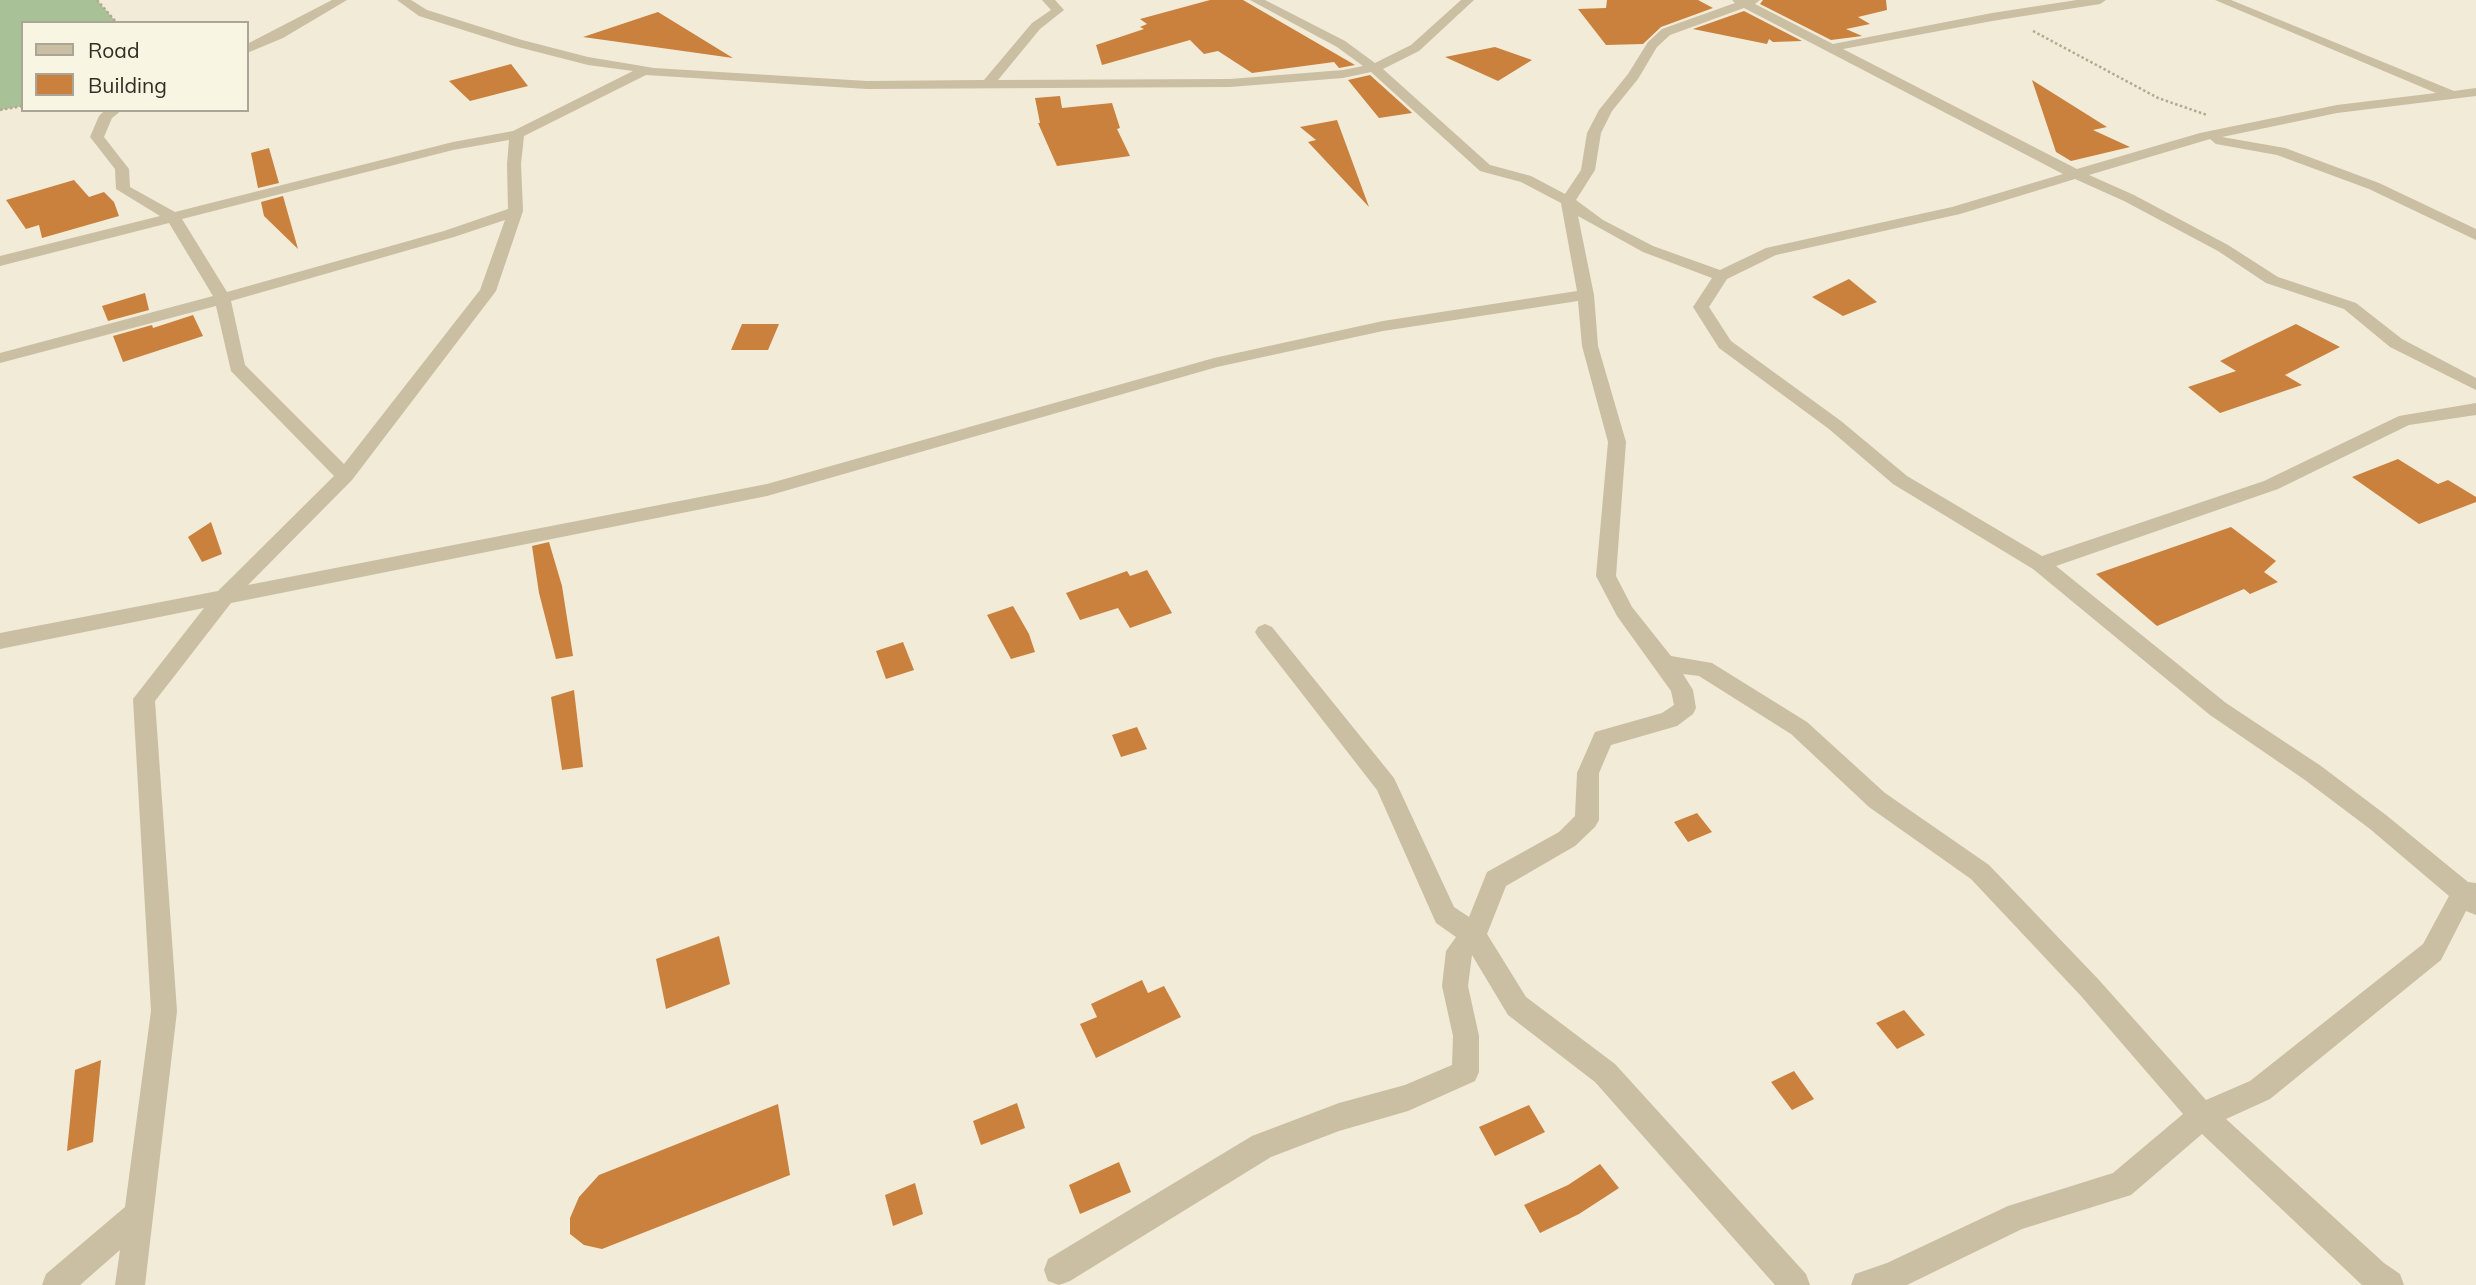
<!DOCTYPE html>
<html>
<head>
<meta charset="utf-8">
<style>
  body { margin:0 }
  #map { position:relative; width:2476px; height:1285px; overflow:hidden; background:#f2ebd7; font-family:Mulish,sans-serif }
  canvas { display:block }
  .legend { position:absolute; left:21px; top:21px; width:228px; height:91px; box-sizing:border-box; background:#f9f5e3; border:2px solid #aaa597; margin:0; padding:9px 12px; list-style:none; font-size:21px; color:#342e25 }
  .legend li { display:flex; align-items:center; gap:14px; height:35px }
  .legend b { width:35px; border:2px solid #aaa597 }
</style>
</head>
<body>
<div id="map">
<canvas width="2476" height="1285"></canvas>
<ul class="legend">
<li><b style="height:9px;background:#cabea3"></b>Road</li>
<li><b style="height:19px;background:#ca813d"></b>Building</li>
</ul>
</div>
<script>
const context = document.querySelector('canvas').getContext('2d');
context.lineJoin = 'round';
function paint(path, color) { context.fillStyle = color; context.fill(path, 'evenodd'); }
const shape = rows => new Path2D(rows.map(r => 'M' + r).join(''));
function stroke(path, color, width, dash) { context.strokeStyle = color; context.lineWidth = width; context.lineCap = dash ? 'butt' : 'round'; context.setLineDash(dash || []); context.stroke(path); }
const green = shape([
  [0,0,97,0,117,23,23,23,23,106,0,110]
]);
const building = shape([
  [1210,0,1243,0,1355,65,1339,68,1334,62,1252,73,1218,51,1204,54,1190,40,1102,65,1096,45,1144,29,1140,27,1147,24,1140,19],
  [1607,0,1698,0,1713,8,1661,27,1643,44,1606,45,1578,9,1606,8],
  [1763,0,1886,0,1887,10,1858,17,1870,24,1846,29,1862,36,1831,40,1760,4],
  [1744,11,1802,41,1773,42,1769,39,1767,44,1693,29],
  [658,12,733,58,583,37],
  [1495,47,1532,60,1498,81,1445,57],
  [511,64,528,86,470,101,449,81],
  [1370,75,1410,111,1412,113,1379,118,1348,80],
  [2032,80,2107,127,2093,130,2130,147,2071,161,2056,152],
  [1060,96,1062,108,1112,103,1120,128,1117,129,1130,156,1057,166,1038,123,1040,123,1035,98],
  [1337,120,1369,207,1308,142,1316,140,1300,127],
  [269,148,279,183,258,188,251,153],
  [74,180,89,197,104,192,114,202,119,216,42,238,39,225,26,229,6,200],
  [283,196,298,249,264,216,261,202],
  [1849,279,1877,302,1843,316,1812,297],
  [145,293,149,310,108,321,102,306],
  [193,315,203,336,123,362,113,336,152,325,153,328],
  [742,324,779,324,768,350,731,350],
  [2296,324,2340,347,2285,375,2302,385,2220,413,2188,387,2236,371,2220,361],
  [2398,459,2438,484,2448,480,2476,497,2476,502,2419,524,2352,477],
  [211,522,222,554,202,562,188,537],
  [2231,527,2276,561,2264,572,2278,582,2250,594,2244,589,2157,626,2096,574],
  [549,542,562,586,573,656,556,659,539,593,532,546],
  [1147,570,1172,613,1130,628,1118,608,1080,620,1066,593,1127,571,1130,576],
  [1013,606,1029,634,1035,652,1011,659,987,615],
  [903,642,914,670,886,679,876,651],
  [574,690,583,767,562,770,551,697],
  [1137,727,1147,749,1121,757,1112,735],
  [1697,813,1712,832,1688,842,1674,822],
  [719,936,730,984,666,1009,656,959],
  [1142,980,1148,993,1164,986,1181,1017,1096,1058,1080,1024,1097,1017,1091,1004],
  [1904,1010,1925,1035,1897,1049,1876,1023],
  [101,1060,93,1142,67,1151,75,1070],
  [1794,1071,1814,1099,1792,1110,1771,1082],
  [1017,1103,1025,1128,981,1145,973,1121],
  [778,1104,790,1175,602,1249,584,1245,570,1234,570,1218,579,1197,599,1175],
  [1529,1105,1545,1132,1495,1156,1479,1127],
  [1119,1162,1131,1192,1080,1214,1069,1185],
  [1600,1164,1619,1188,1579,1214,1540,1233,1524,1205,1568,1185],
  [915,1183,923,1214,893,1226,885,1195]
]);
const path = shape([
  [97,0,117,23],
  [2033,31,2158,98,2207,115],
  [0,110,23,106]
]);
const street = shape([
  [332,0,347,0,283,38,247,53,247,44,332,0],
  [397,0,411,0,427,10,522,40,588,57,654,68,867,81,984,80,1032,23,1051,10,1042,0,1055,0,1064,10,1040,29,998,80,1230,79,1343,70,1363,66,1337,47,1250,0,1265,0,1345,41,1375,63,1411,45,1461,0,1474,0,1419,51,1383,69,1490,165,1531,176,1565,194,1581,170,1587,133,1599,110,1628,74,1648,42,1662,29,1735,3,1732,0,1760,0,1755,4,1833,44,1992,13,2077,0,2106,0,2100,4,1992,21,1843,49,2077,169,2200,133,2337,105,2436,93,2215,0,2231,0,2454,91,2476,88,2476,96,2337,113,2222,137,2285,148,2379,183,2476,229,2476,240,2369,189,2277,155,2216,144,2210,139,2089,175,2134,195,2228,245,2278,277,2356,303,2402,339,2476,378,2476,390,2390,347,2344,309,2266,283,2218,251,2124,201,2075,179,1960,214,1776,255,1727,279,1709,307,1731,341,1841,421,1907,476,2042,556,2264,481,2399,416,2476,403,2476,415,2409,425,2278,489,2056,566,2226,703,2321,766,2386,815,2468,882,2476,883,2476,915,2466,911,2441,960,2270,1099,2226,1119,2384,1263,2400,1274,2404,1285,2362,1285,2202,1134,2131,1195,2022,1229,1907,1285,1851,1285,1855,1274,1887,1263,2008,1206,2113,1173,2183,1114,2081,996,1971,879,1869,807,1791,734,1699,676,1683,674,1693,690,1696,708,1693,714,1677,726,1611,745,1599,773,1599,820,1595,827,1575,846,1506,886,1487,934,1526,997,1615,1064,1806,1274,1810,1285,1775,1285,1595,1082,1508,1015,1472,955,1468,986,1479,1036,1479,1072,1475,1081,1408,1111,1339,1131,1271,1157,1070,1281,1059,1285,1048,1281,1044,1270,1048,1259,1252,1136,1339,1103,1405,1085,1452,1065,1453,1036,1442,986,1446,951,1456,937,1436,923,1377,790,1258,637,1255,632,1258,627,1265,624,1272,627,1394,778,1454,907,1469,917,1487,872,1559,832,1575,816,1577,773,1595,732,1662,713,1674,705,1671,691,1617,616,1596,576,1608,442,1582,346,1578,301,1383,331,1217,367,767,496,231,603,155,701,177,1011,145,1285,115,1285,120,1250,80,1285,42,1285,46,1274,125,1207,151,1011,133,699,204,608,0,649,0,633,218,591,334,476,231,371,216,306,0,363,0,353,213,296,169,223,0,266,0,256,160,216,116,189,115,169,90,137,99,116,105,110,122,110,112,118,104,137,129,169,130,187,175,212,453,142,513,131,633,71,588,65,514,46,419,16,397,0],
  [1744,8,2063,174,1952,207,1766,248,1720,270,1653,246,1603,220,1576,200,1595,170,1601,133,1612,111,1638,79,1657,47,1670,35,1744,8],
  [1371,72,1480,171,1521,182,1561,203,1577,291,1383,321,1214,358,767,484,248,585,352,480,496,291,523,211,521,164,524,136,646,75,867,89,1230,87,1343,78,1371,72],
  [509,140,507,164,508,209,444,231,227,292,182,219,453,150,509,140],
  [1578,216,1643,252,1712,278,1693,307,1719,348,1829,429,1893,484,2033,569,2210,715,2305,780,2370,829,2449,896,2423,944,2250,1081,2206,1100,2099,980,1989,865,1885,793,1807,722,1712,663,1671,656,1632,607,1616,576,1626,442,1598,346,1594,295,1578,216],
  [505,220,480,290,344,464,245,365,231,301,454,237,505,220]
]);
paint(green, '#a8c197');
paint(building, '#ca813d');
stroke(path, '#b5a88d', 2.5, [2.5, 2.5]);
paint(street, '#cabea3');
</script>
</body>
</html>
